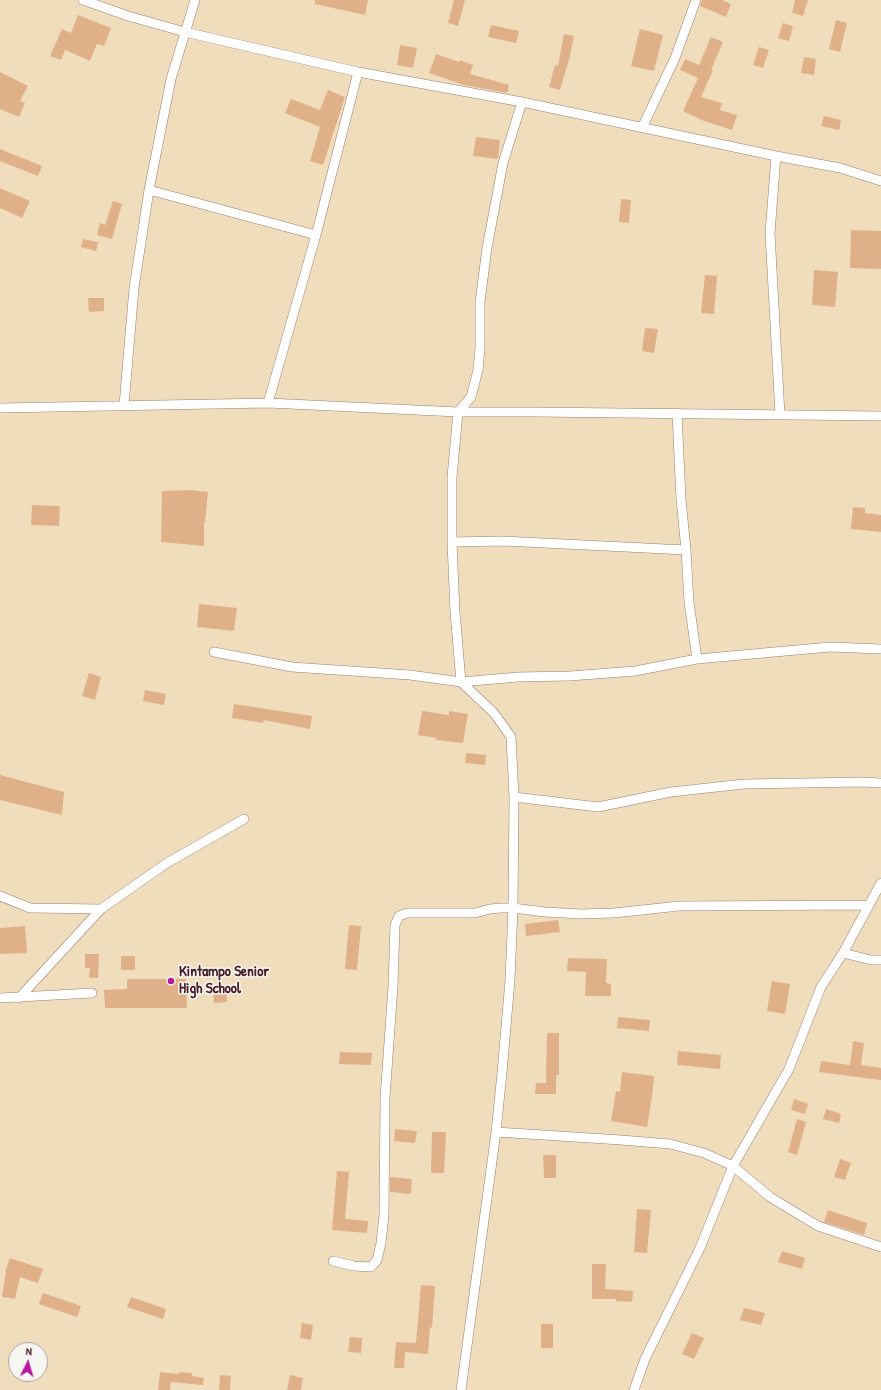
<!DOCTYPE html>
<html>
<head>
<meta charset="utf-8">
<style>
  body { margin:0 }
  #map { position:relative; width:881px; height:1390px; overflow:hidden; background:#f0ddbc; font-family:"Patrick Hand",sans-serif }
  canvas { display:block }
  .north { position:absolute; left:8px; top:1342px; width:40px; height:40px; box-sizing:border-box; background:#f6f6f2; border:1px solid #b1a0a2; border-radius:50%; rotate:5deg; font-size:11px; font-weight:700; line-height:16px; text-align:center; color:#4a1f2b }
  .north::after { content:''; display:block; margin:auto; width:14px; height:18px; background:#b5179e; clip-path:polygon(50% 0,100% 100%,50% 72%,0 100%) }
</style>
</head>
<body>
<div id="map">
<canvas width="881" height="1390"></canvas>
<div class="north">N</div>
</div>
<script>
const context = document.querySelector('canvas').getContext('2d');
context.lineJoin = 'round';
function paint(path, color) { context.fillStyle = color; context.fill(path, 'evenodd'); }
const shape = rows => new Path2D(rows.map(r => 'M' + r).join(''));
function stroke(path, color, width, dash) { context.strokeStyle = color; context.lineWidth = width; context.lineCap = dash ? 'butt' : 'round'; context.setLineDash(dash || []); context.stroke(path); }
function label(font, color, halo, rows, align = 'center') {
  context.font = font + ' "Patrick Hand",sans-serif'; context.lineWidth = 3; context.setLineDash([]); context.textBaseline = 'middle'; context.strokeStyle = halo; context.fillStyle = color; for (const [text, x, y, turn = 0] of rows) {
    context.save(); context.translate(x, y); context.rotate((+turn || 0) * Math.PI / 180); context.textAlign = isNaN(turn) ? turn : align; if (halo) context.strokeText(text, 0, 0); context.fillText(text, 0, 0); context.restore();
  }
}
const building = shape([
  [315,0,368,0,365,15,315,4],
  [454,0,465,0,458,26,448,23],
  [702,0,722,0,731,4,726,17,700,6],
  [795,0,808,0,803,16,792,13],
  [78,15,111,28,104,46,97,44,90,61,65,50,61,60,50,56,62,29,71,33],
  [836,20,847,23,840,52,829,49],
  [783,23,793,26,789,41,778,38],
  [491,25,519,31,516,43,488,37],
  [640,29,663,35,654,71,631,66],
  [564,34,574,36,570,56,560,90,549,87,555,65,558,66],
  [711,37,723,42,711,70,713,70,701,97,722,103,720,110,737,115,732,130,704,121,683,111,698,78,680,70,685,59,699,65],
  [400,45,417,48,413,68,397,65],
  [759,47,769,50,763,68,753,65],
  [436,54,459,62,460,60,473,65,470,74,509,85,507,93,464,85,429,73],
  [804,57,816,59,814,75,801,73],
  [0,72,28,86,20,101,25,103,19,117,0,109],
  [328,90,345,97,323,165,310,161,320,127,285,113,291,99,320,110],
  [824,116,841,120,839,130,821,126],
  [476,137,500,140,498,159,473,156],
  [0,149,42,166,38,176,0,161],
  [0,188,30,201,22,218,0,208],
  [621,199,631,200,629,223,619,222],
  [113,201,122,204,112,239,97,235,100,223,105,225],
  [851,230,881,231,881,269,850,268],
  [83,239,98,242,96,251,81,247],
  [814,270,838,272,835,307,812,305],
  [705,275,717,276,714,314,701,313],
  [88,298,104,298,104,311,89,312],
  [645,328,658,329,654,353,642,351],
  [188,490,208,492,205,523,204,523,204,546,161,542,162,491],
  [32,505,60,506,59,526,31,525],
  [853,507,865,508,865,513,881,515,881,532,851,529],
  [199,604,237,608,234,631,197,627],
  [89,673,101,677,95,700,82,696],
  [145,690,166,694,164,705,143,701],
  [234,704,312,716,310,729,264,720,263,723,232,718],
  [422,711,449,715,449,711,468,714,463,743,436,740,436,738,418,735],
  [466,753,486,755,485,765,465,763],
  [0,775,64,792,62,815,0,800],
  [558,920,560,932,526,936,525,924],
  [349,925,361,926,357,970,345,969],
  [25,926,27,953,0,954,0,928],
  [85,954,99,954,98,978,89,978,90,968,85,968],
  [121,956,135,956,135,970,121,970],
  [568,958,607,959,606,983,611,984,611,996,585,996,586,972,567,971],
  [127,979,186,979,187,1008,105,1008,104,990,127,989],
  [772,981,790,984,785,1014,767,1011],
  [226,985,227,1002,214,1003,213,986],
  [618,1017,650,1020,649,1031,617,1028],
  [547,1033,559,1033,559,1075,556,1075,556,1094,535,1094,536,1083,546,1083],
  [853,1041,864,1043,861,1065,881,1068,881,1080,819,1072,821,1061,850,1065],
  [678,1051,721,1055,720,1069,677,1065],
  [340,1052,372,1053,371,1065,339,1064],
  [622,1072,654,1076,652,1097,647,1127,611,1121,616,1091,620,1092],
  [794,1099,808,1104,805,1114,791,1110],
  [826,1109,841,1114,839,1123,823,1119],
  [797,1119,806,1122,797,1155,788,1152],
  [395,1129,417,1131,415,1143,394,1141],
  [432,1132,446,1132,444,1173,431,1173],
  [543,1155,556,1155,556,1178,544,1178],
  [840,1159,851,1163,845,1180,834,1177],
  [337,1171,349,1172,345,1219,368,1221,367,1233,332,1230],
  [390,1177,412,1179,411,1194,390,1192],
  [637,1209,651,1210,647,1253,634,1252],
  [828,1210,867,1223,864,1235,824,1222],
  [782,1251,805,1258,802,1269,778,1262],
  [10,1258,43,1269,38,1283,20,1277,15,1299,2,1297,6,1272,5,1272],
  [592,1264,606,1264,605,1289,633,1291,632,1302,616,1301,616,1299,592,1299],
  [421,1285,435,1286,432,1328,430,1327,428,1354,405,1352,404,1368,394,1368,396,1342,416,1343],
  [43,1293,81,1306,77,1317,39,1304],
  [131,1297,166,1309,163,1319,127,1307],
  [744,1308,765,1313,761,1325,740,1320],
  [302,1323,313,1325,311,1340,300,1338],
  [541,1324,553,1324,553,1348,541,1348],
  [692,1333,704,1338,694,1359,682,1354],
  [350,1337,362,1338,361,1353,348,1352],
  [160,1372,179,1374,179,1372,192,1373,192,1376,204,1378,203,1385,171,1382,170,1390,158,1390],
  [220,1375,231,1376,230,1390,219,1390],
  [290,1375,303,1378,301,1390,287,1390]
]);
const minor = shape([
  [83,0,128,16,185,32,358,72,522,102,776,156,840,168,881,181],
  [642,128,675,58,696,0],
  [776,156,770,233,780,415],
  [149,190,316,235],
  [268,403,316,235,358,72],
  [124,405,134,288,149,190,171,79,195,0],
  [0,408,268,403,458,412,535,412,881,416],
  [677,413,681,499,686,550],
  [452,542,503,541,686,550,689,602,697,659],
  [214,652,292,667,410,675,461,682,455,612,452,542,452,477,458,412,471,397,478,370,480,348,480,302,487,248,503,163,522,102],
  [461,682,518,677,570,676,635,671,697,659,830,647,881,649],
  [514,797,598,807,671,792,744,784,862,782,881,783],
  [0,896,30,908,101,909,167,863,244,819],
  [843,953,871,960,881,960],
  [0,998,92,993],
  [19,998,101,909],
  [496,1132,621,1140,670,1144,704,1153,733,1166,770,1197,818,1226,881,1247],
  [333,1261,354,1266,371,1267,377,1260,381,1243,384,1215,385,1098,393,986,395,925,399,916,407,913,475,913,490,909,501,908,513,908,545,912,581,914,614,913,679,906,868,905],
  [461,1390,496,1132,502,1073,510,980,513,908,514,797,511,737,494,713,461,682],
  [634,1390,645,1359,700,1248,733,1166,789,1069,821,987,843,953,881,883]
]);
const markers = [
  [171,981,4,"#b5179e"]
];
const poiNames = [
  ["Kintampo Senior",179,972],
  ["High School",179,989]
];
paint(building, '#e0b189');
stroke(minor, '#9d7e74', 10);
stroke(minor, '#fff', 9);
for (const [x, y, r, color] of markers) { const dot = new Path2D(); dot.arc(x, y, r, 0, 2 * Math.PI); context.fillStyle = color; context.fill(dot); stroke(dot, '#f6f6f2', 1.5); }
label('bold 15px', '#4a1f2b', '#f6f6f2', poiNames, 'left');
</script>
</body>
</html>
